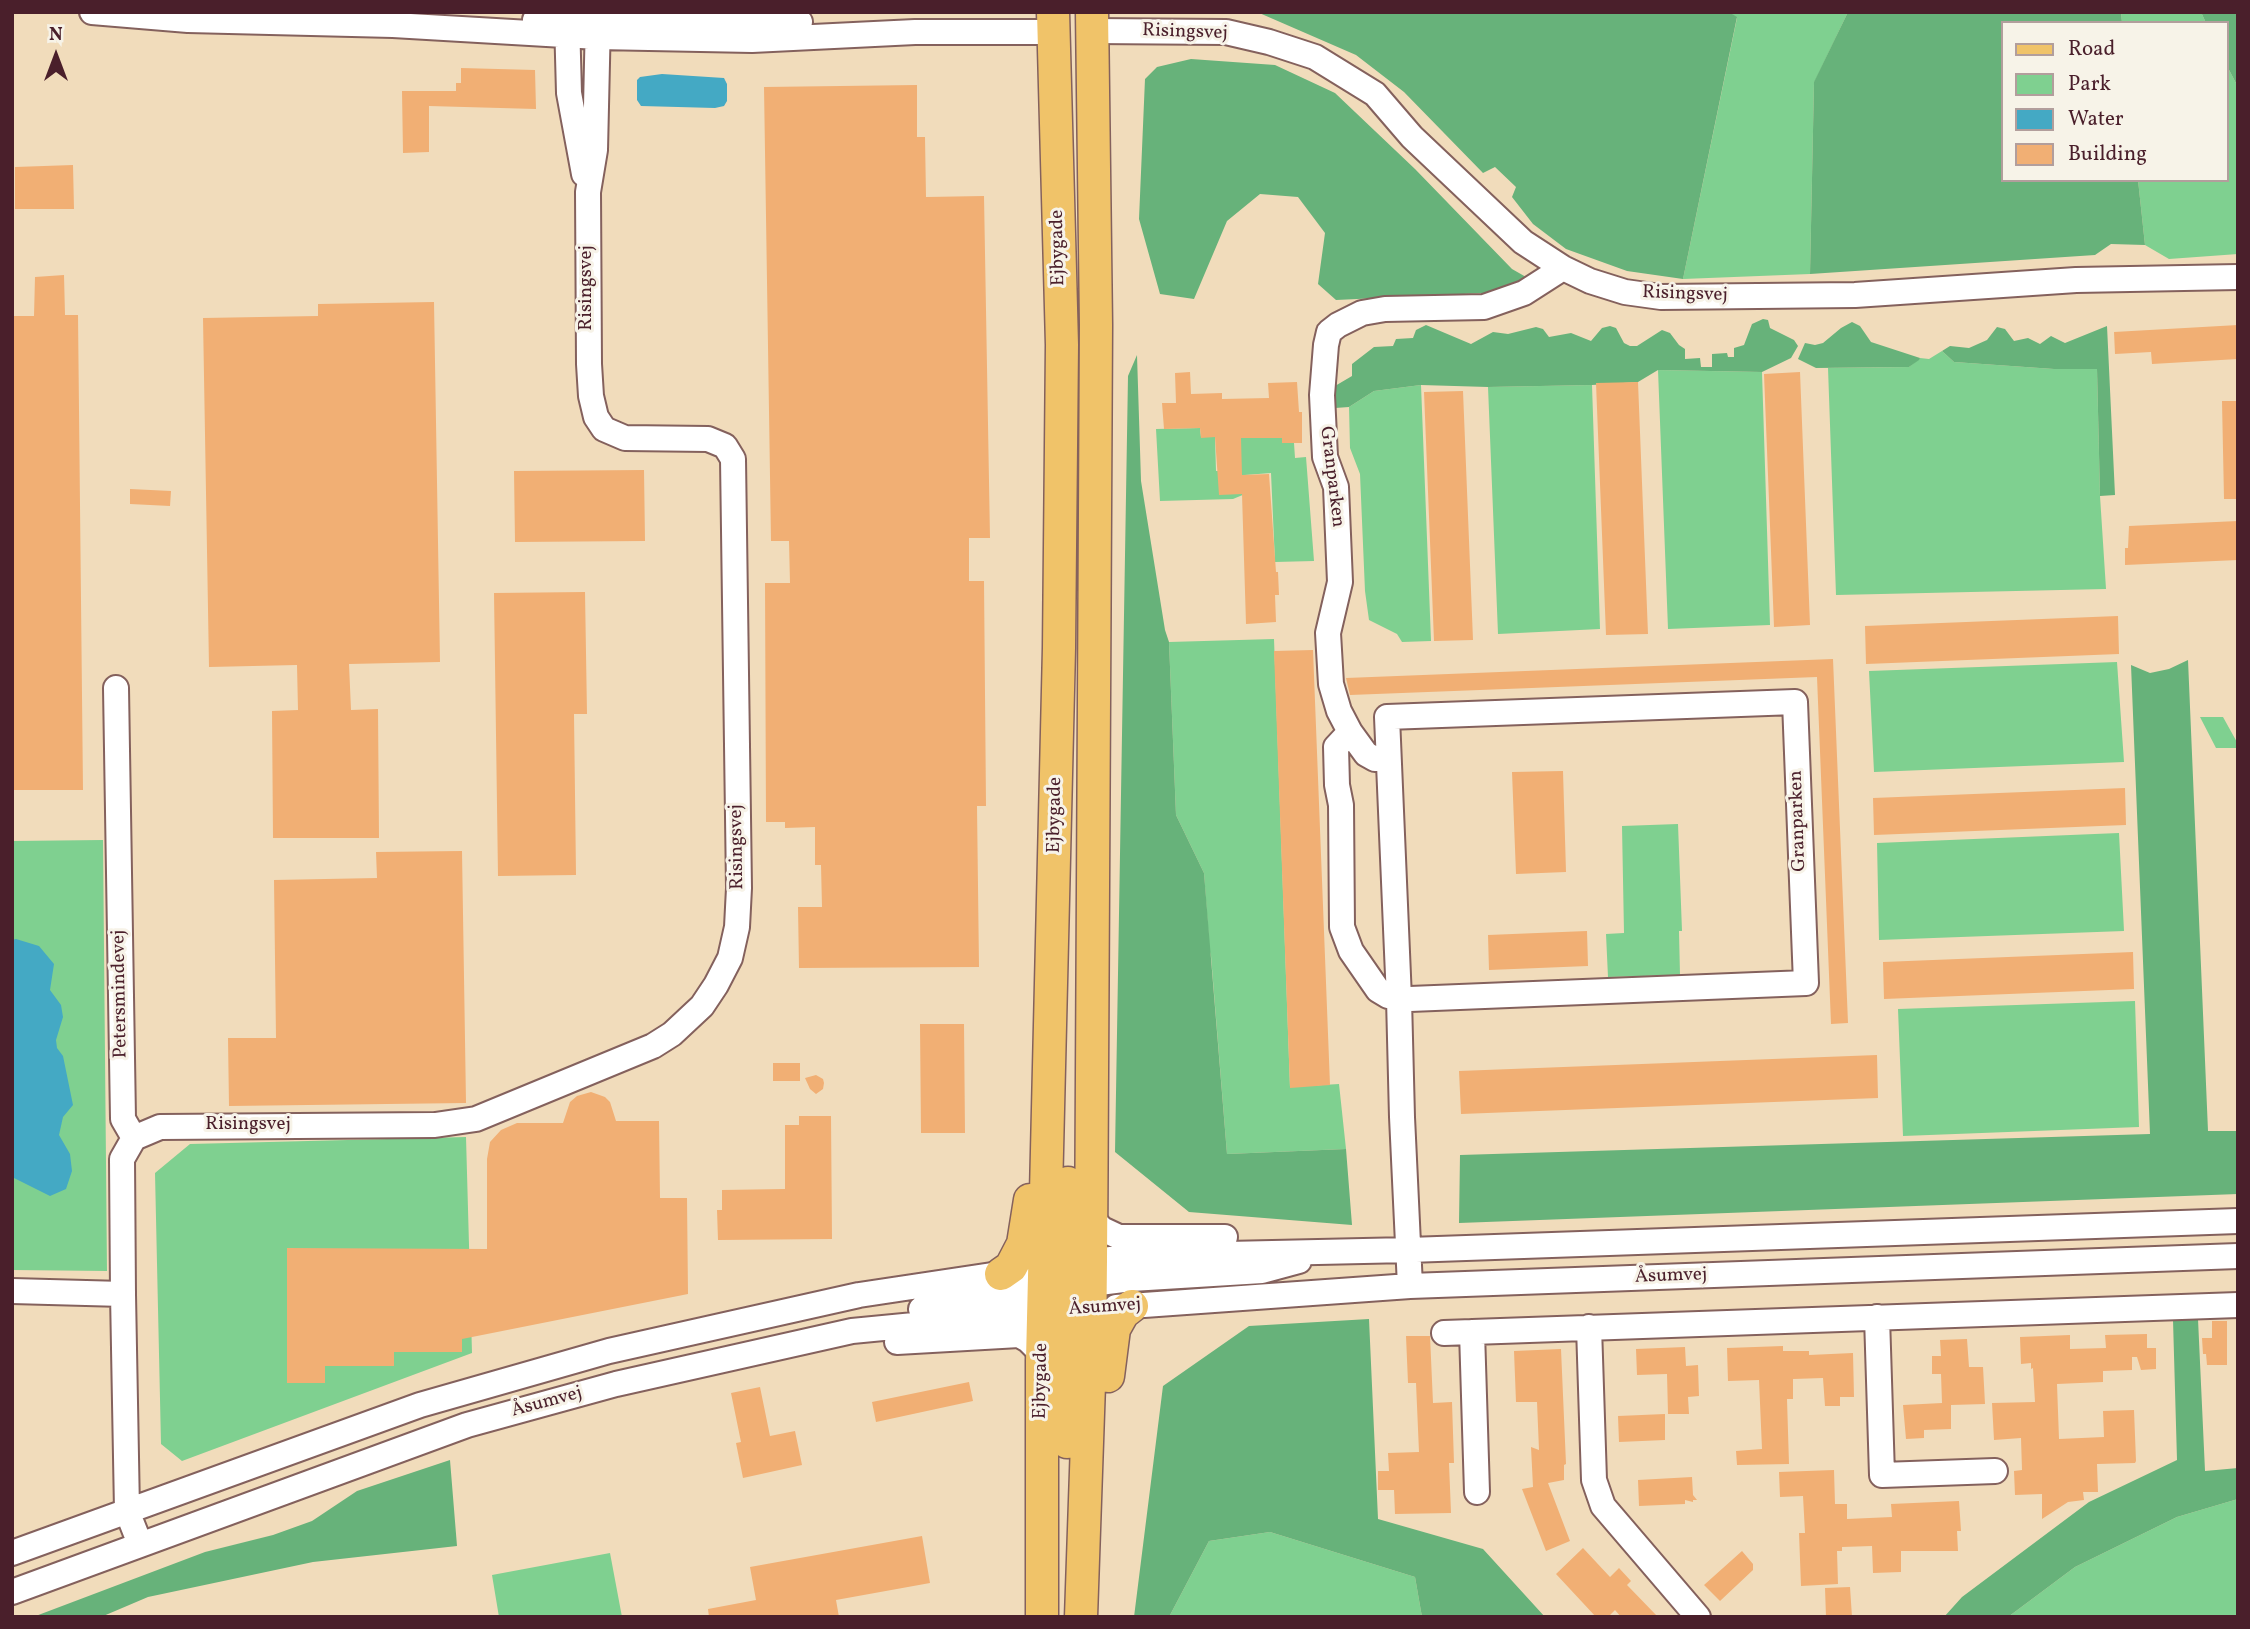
<!DOCTYPE html>
<html>
<head>
<meta charset="utf-8">
<style>
  body { margin:0 }
  #map { position:relative; width:2250px; height:1629px; overflow:hidden; background:#f1dcbb; font-family:Vollkorn,serif }
  canvas { display:block }
  .frame { position:absolute; inset:0; border:14px solid #4a1f2b; pointer-events:none }
  .legend { position:absolute; left:2001px; top:21px; width:228px; height:161px; box-sizing:border-box; background:#f7f3e8; border:2px solid #b29e9c; margin:0; padding:9px 12px; list-style:none; font-size:21px; color:#4a1f2b }
  .legend li { display:flex; align-items:center; gap:14px; height:35px }
  .legend b { width:35px; border:2px solid #b29e9c }
  .north { position:absolute; left:21px; top:21px; width:70px; height:70px; -webkit-text-stroke:5px #f7f3e8; paint-order:stroke; rotate:0deg; font-size:19px; font-weight:700; line-height:28px; text-align:center; color:#4a1f2b }
  .north::after { content:''; display:block; margin:auto; width:24px; height:32px; background:#4a1f2b; clip-path:polygon(50% 0,100% 100%,50% 72%,0 100%) }
</style>
</head>
<body>
<div id="map">
<canvas width="2250" height="1629"></canvas>
<div class="frame"></div>
<ul class="legend">
<li><b style="height:9px;background:#f0c369"></b>Road</li>
<li><b style="height:19px;background:#7fd090"></b>Park</li>
<li><b style="height:19px;background:#44a9c4"></b>Water</li>
<li><b style="height:19px;background:#f1af74"></b>Building</li>
</ul>
<div class="north">N</div>
</div>
<script>
const context = document.querySelector('canvas').getContext('2d');
context.lineJoin = 'round';
function paint(path, color) { context.fillStyle = color; context.fill(path, 'evenodd'); }
const shape = rows => new Path2D(rows.map(r => 'M' + r).join(''));
function stroke(path, color, width, dash) { context.strokeStyle = color; context.lineWidth = width; context.lineCap = dash ? 'butt' : 'round'; context.setLineDash(dash || []); context.stroke(path); }
function label(font, color, halo, rows, align = 'center') {
  context.font = font + ' Vollkorn,serif'; context.lineWidth = 6; context.setLineDash([]); context.textBaseline = 'middle'; context.strokeStyle = halo; context.fillStyle = color; for (const [text, x, y, turn = 0] of rows) {
    context.save(); context.translate(x, y); context.rotate((+turn || 0) * Math.PI / 180); context.textAlign = isNaN(turn) ? turn : align; if (halo) context.strokeText(text, 0, 0); context.fillText(text, 0, 0); context.restore();
  }
}
const green = shape([
  [1729,12,1848,12,1814,83,1810,274,1683,279,1737,18],
  [2121,12,2201,12,2206,23,2122,23],
  [2227,66,2238,87,2238,254,2169,259,2145,245,2138,180,2227,180],
  [1942,351,1954,362,2054,369,2097,369,2100,496,2106,589,1836,595,1828,368,1909,367,1920,358,1929,359],
  [1658,370,1762,372,1770,625,1668,629],
  [1421,385,1431,641,1402,642,1397,634,1369,620,1365,591,1360,474,1350,448,1349,407,1374,391],
  [1592,385,1600,629,1498,634,1488,387],
  [1200,428,1201,437,1215,437,1216,471,1222,471,1241,438,1282,438,1282,443,1294,443,1295,458,1306,457,1314,561,1275,562,1271,473,1245,475,1245,494,1233,499,1160,501,1156,429],
  [1274,639,1290,1087,1339,1084,1346,1149,1227,1154,1211,956,1208,944,1209,941,1204,873,1176,815,1169,642],
  [2117,662,2124,762,1874,772,1869,671],
  [2200,717,2223,717,2238,744,2238,748,2216,748],
  [1678,824,1682,931,1679,931,1680,975,1608,977,1606,934,1624,933,1622,826],
  [2119,833,2124,931,1879,940,1877,843],
  [103,840,107,1271,12,1270,12,841],
  [2135,1001,2139,1127,1903,1136,1898,1009],
  [466,1137,472,1353,182,1461,161,1444,155,1173,190,1144],
  [2238,1499,2238,1617,2008,1617,2075,1567,2177,1517],
  [1270,1532,1415,1577,1422,1617,1169,1617,1209,1541],
  [610,1553,622,1617,499,1617,492,1575]
]);
const forest = shape([
  [1257,12,1729,12,1737,17,1683,279,1627,271,1566,249,1533,224,1512,197,1516,187,1495,167,1483,173,1404,92,1356,55],
  [1848,12,2121,12,2122,23,2003,23,2003,180,2138,180,2145,245,2111,244,2095,255,1810,274,1814,82],
  [2201,12,2238,12,2238,87,2227,66,2227,23,2206,23],
  [1191,59,1275,65,1335,93,1415,169,1512,269,1526,277,1514,284,1484,293,1336,300,1318,284,1325,233,1298,197,1260,194,1227,221,1194,299,1160,294,1139,219,1145,79,1157,67],
  [1763,319,1768,320,1770,328,1794,340,1798,346,1791,358,1762,372,1658,370,1638,382,1592,385,1488,387,1421,385,1374,391,1349,407,1335,408,1335,386,1352,376,1352,364,1374,347,1393,346,1396,339,1413,338,1416,330,1426,325,1471,344,1493,332,1508,334,1536,327,1543,329,1549,337,1571,333,1591,341,1602,328,1610,326,1616,328,1624,343,1630,346,1637,346,1662,330,1670,333,1679,345,1685,349,1685,359,1700,358,1701,367,1712,367,1712,354,1727,353,1728,357,1734,357,1734,348,1744,345,1752,324],
  [1852,322,1860,326,1871,342,1920,358,1919,360,1909,367,1816,368,1798,359,1805,343,1815,345,1823,343,1841,328],
  [2107,326,2115,495,2100,496,2097,369,2054,369,1954,362,1942,351,1950,346,1969,348,1987,340,1997,327,2005,329,2014,341,2028,338,2040,344,2051,336,2065,343],
  [1137,355,1141,481,1165,630,1169,642,1176,815,1204,873,1227,1154,1346,1149,1352,1225,1189,1212,1115,1152,1128,376],
  [2188,660,2208,1131,2238,1131,2238,1194,1459,1223,1460,1155,2150,1134,2131,665,2150,673,2169,669],
  [1369,1319,1378,1519,1483,1549,1545,1617,1422,1617,1415,1577,1270,1532,1209,1541,1169,1617,1134,1617,1163,1386,1249,1326],
  [2198,1319,2205,1471,2238,1468,2238,1499,2177,1517,2075,1567,2008,1617,1944,1617,1962,1597,2089,1502,2177,1460,2173,1320],
  [450,1460,457,1546,313,1562,148,1597,101,1617,33,1617,205,1552,273,1535,312,1521,357,1491]
]);
const water = shape([
  [662,74,724,78,727,84,727,101,724,106,715,108,641,106,637,100,637,80,640,77],
  [16,939,39,946,54,964,50,990,61,1005,63,1017,56,1040,57,1048,63,1056,73,1105,63,1117,59,1135,70,1154,72,1171,66,1189,50,1196,12,1177,12,940]
]);
const building = shape([
  [461,68,535,70,536,109,429,106,429,152,403,153,402,91,456,91,456,83,461,83],
  [917,85,917,137,925,137,926,197,984,196,990,538,969,538,969,581,984,581,986,806,977,806,979,967,799,968,798,907,822,907,821,865,815,865,815,827,785,828,785,822,766,822,765,583,790,583,789,541,771,541,764,87],
  [73,165,74,209,15,209,15,167],
  [64,275,65,315,78,315,83,790,12,790,12,316,34,316,35,277],
  [434,302,440,662,349,664,351,710,378,709,379,838,273,838,272,711,298,710,297,665,209,667,203,318,318,316,318,304],
  [2238,325,2238,359,2152,364,2151,352,2115,354,2114,332],
  [1190,372,1191,394,1222,393,1222,399,1269,398,1268,383,1297,382,1299,412,1302,412,1302,443,1282,443,1282,438,1241,438,1242,475,1269,474,1276,572,1278,572,1279,595,1275,595,1276,622,1246,624,1242,494,1219,495,1215,437,1201,438,1200,428,1164,429,1162,403,1176,403,1175,373],
  [1800,372,1810,625,1774,627,1764,374],
  [1638,382,1648,634,1606,635,1596,383],
  [1463,391,1473,640,1434,641,1424,392],
  [2222,401,2238,401,2238,499,2224,499],
  [644,470,645,541,515,542,514,471],
  [130,489,171,491,170,506,130,504],
  [2238,521,2238,560,2125,565,2125,548,2128,548,2129,526],
  [585,592,587,714,574,714,576,875,498,876,494,593],
  [2118,616,2119,654,1866,664,1865,626],
  [1313,650,1330,1085,1290,1088,1274,651],
  [1833,659,1848,1023,1831,1024,1817,677,1350,695,1346,678],
  [1563,771,1566,872,1516,874,1512,772],
  [2125,788,2126,825,1874,835,1873,798],
  [462,851,466,1103,229,1106,228,1038,276,1038,274,880,377,878,376,852],
  [1587,931,1588,966,1489,970,1488,935],
  [2133,952,2134,989,1884,999,1883,962],
  [920,1024,964,1024,965,1133,921,1133],
  [1877,1055,1878,1098,1461,1114,1459,1071],
  [773,1063,800,1063,800,1081,773,1081],
  [816,1075,823,1079,824,1083,823,1089,816,1094,810,1089,805,1078],
  [591,1092,605,1097,610,1102,616,1121,659,1121,660,1198,687,1198,688,1294,462,1339,462,1352,394,1352,394,1366,325,1366,325,1383,287,1383,287,1248,487,1249,487,1159,490,1142,501,1130,517,1123,563,1123,570,1102,577,1096],
  [799,1116,831,1116,832,1239,718,1240,717,1210,722,1210,722,1190,785,1189,785,1125,799,1125],
  [2212,1321,2227,1321,2227,1365,2207,1365,2206,1354,2203,1354,2202,1338,2212,1338],
  [2147,1334,2147,1348,2156,1348,2156,1369,2141,1370,2137,1357,2132,1357,2132,1370,2103,1371,2103,1382,2057,1384,2059,1439,2104,1437,2103,1411,2134,1410,2136,1461,2135,1463,2097,1464,2098,1492,2083,1492,2084,1500,2068,1502,2042,1519,2042,1494,2015,1495,2014,1471,2022,1470,2021,1438,1994,1440,1992,1403,2035,1402,2033,1368,2031,1369,2031,1363,2021,1364,2020,1337,2070,1335,2070,1349,2106,1348,2105,1335],
  [1406,1336,1430,1336,1433,1403,1452,1402,1454,1463,1449,1463,1451,1513,1395,1514,1394,1490,1378,1490,1378,1471,1389,1471,1388,1453,1419,1452,1416,1383,1408,1383],
  [1967,1339,1969,1367,1983,1367,1985,1404,1951,1405,1951,1429,1924,1430,1924,1438,1906,1439,1903,1405,1942,1403,1941,1374,1932,1374,1932,1356,1941,1356,1940,1340],
  [1783,1346,1783,1351,1809,1351,1809,1355,1853,1353,1854,1397,1840,1397,1840,1406,1825,1406,1823,1378,1793,1379,1793,1399,1787,1399,1789,1464,1737,1465,1736,1451,1762,1449,1759,1380,1728,1381,1727,1348],
  [1685,1347,1686,1366,1698,1365,1699,1396,1688,1397,1689,1414,1668,1414,1667,1374,1637,1375,1636,1349],
  [1561,1349,1566,1464,1564,1465,1564,1480,1548,1483,1570,1541,1546,1551,1522,1489,1533,1487,1531,1447,1539,1450,1537,1402,1516,1402,1514,1351],
  [969,1382,973,1401,876,1422,872,1402],
  [760,1387,770,1436,795,1431,802,1465,743,1478,736,1443,741,1442,731,1393],
  [1665,1414,1665,1440,1619,1442,1618,1416],
  [1834,1470,1835,1504,1847,1504,1847,1519,1892,1517,1891,1504,1959,1501,1961,1531,1957,1531,1958,1551,1901,1551,1901,1572,1873,1573,1872,1546,1842,1547,1842,1551,1837,1551,1838,1584,1801,1586,1799,1533,1805,1533,1803,1496,1780,1497,1779,1472],
  [1692,1477,1693,1495,1697,1500,1693,1500,1693,1502,1685,1500,1685,1504,1639,1506,1638,1480],
  [922,1536,930,1583,836,1600,839,1617,709,1617,708,1609,756,1600,750,1567],
  [1583,1548,1610,1577,1619,1568,1631,1581,1627,1585,1658,1617,1621,1617,1615,1610,1608,1617,1596,1617,1556,1574],
  [1742,1551,1753,1564,1753,1570,1720,1601,1704,1585],
  [1850,1587,1852,1617,1826,1617,1825,1588]
]);
const minor = shape([
  [92,12,188,20,393,25,598,37,752,40,915,32,1054,32],
  [535,20,800,22],
  [567,20,569,93,584,174],
  [1093,31,1226,32,1269,42,1315,57,1375,94,1412,137,1523,242,1563,268,1590,281,1625,292,1661,297,1855,295,2076,280,2238,277],
  [116,688,123,1119,134,1138],
  [1350,732,1336,747,1337,785,1341,805,1342,927,1351,951,1378,990,1388,996,1399,999,1410,999,1806,983,1795,702,1387,717,1399,999,1402,1117,1410,1286],
  [1388,758,1375,759,1366,754,1350,732,1339,711,1331,684,1328,633,1340,582,1336,487,1325,457,1322,395,1326,345,1329,332,1338,325,1362,313,1385,309,1484,307,1524,293,1563,268],
  [1091,1218,1102,1229,1119,1237,1225,1237],
  [1075,1289,1091,1284,1131,1279,1262,1271,1299,1261],
  [12,1291,123,1294],
  [1116,1307,1410,1286,2238,1256],
  [921,1309,1001,1294,1045,1289,1060,1283],
  [1877,1317,1882,1475,1995,1471],
  [1589,1327,1594,1480,1603,1506,1698,1617],
  [1472,1332,1477,1492],
  [1444,1333,2238,1305],
  [897,1342,1019,1335,1028,1340,1037,1349,1042,1360],
  [140,1544,127,1511,123,1294,122,1159,134,1138,160,1127,435,1125,476,1119,653,1046,672,1034,702,1006,716,985,730,958,737,927,739,888,733,459,725,446,708,439,625,438,604,429,596,417,591,396,589,364,588,192,595,150,598,19],
  [12,1553,420,1405,609,1351,859,1295,1045,1267,1136,1256,1409,1250,2238,1221],
  [12,1592,467,1425,616,1384,852,1331,1059,1311]
]);
const major = shape([
  [1068,1183,1068,1263,1075,1289,1088,1304],
  [1001,1274,1011,1267,1023,1244,1030,1200],
  [1054,1276,1060,1283,1067,1310,1067,1442],
  [1108,1376,1114,1329,1123,1313,1132,1306],
  [1042,1617,1042,1360,1059,648,1062,345,1053,12],
  [1081,1617,1090,1355,1091,1260,1096,325,1092,12]
]);
const streetNames = [
  ["Risingsvej",1185,33,2],
  ["Ejbygade",1059,248,-91],
  ["Risingsvej",588,288,-90],
  ["Risingsvej",1685,295,2],
  ["Granparken",1331,477,83],
  ["Ejbygade",1056,815,-89],
  ["Granparken",1799,821,-92],
  ["Risingsvej",738,847,-91],
  ["Petersmindevej",121,994,-91],
  ["Risingsvej",248,1126],
  ["Åsumvej",1671,1277,-2],
  ["Åsumvej",1105,1308,-4],
  ["Ejbygade",1042,1381,-89],
  ["Åsumvej",547,1403,-15]
];
paint(green, '#7fd090');
paint(forest, '#67b27a');
paint(water, '#44a9c4');
paint(building, '#f1af74');
stroke(minor, '#84615d', 28);
stroke(major, '#84615d', 35);
stroke(minor, '#fff', 24);
stroke(major, '#f0c369', 32);
label('19px', '#4a1f2b', '#f7f3e8', streetNames);
</script>
</body>
</html>
